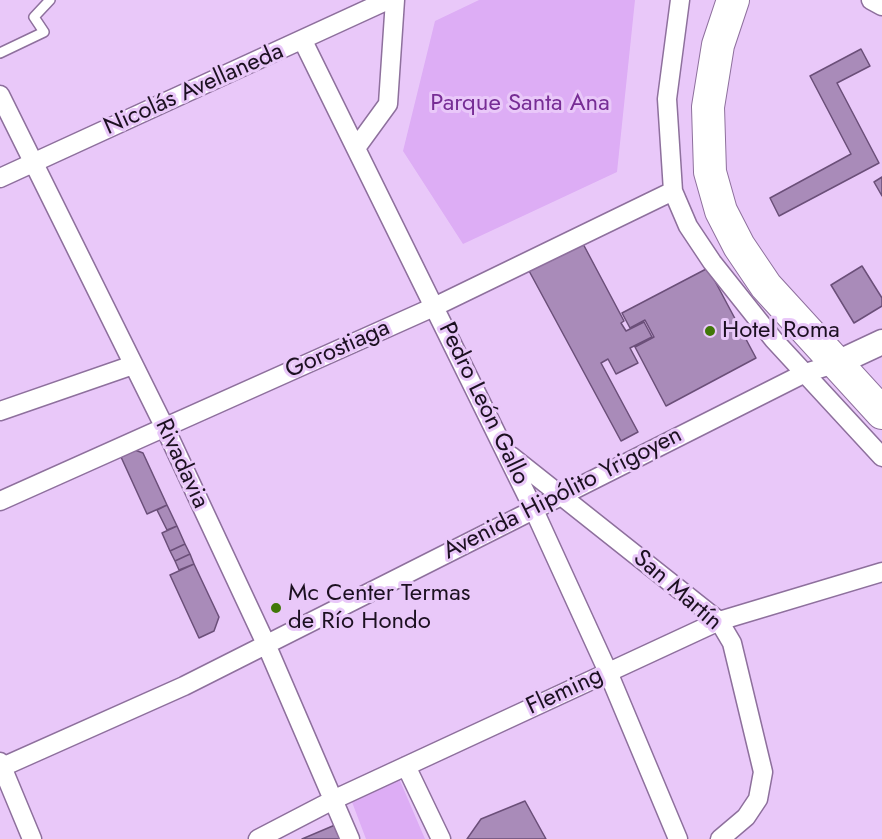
<!DOCTYPE html>
<html>
<head>
<meta charset="utf-8">
<style>
  body { margin:0 }
  canvas { display:block; background:#e9c8f9 }
</style>
</head>
<body>
<canvas width="882" height="839"></canvas>
<script>
const context = document.querySelector('canvas').getContext('2d');
context.lineJoin = 'round';
function paint(path, color) { context.fillStyle = color; context.fill(path, 'evenodd'); }
const shape = rows => new Path2D(rows.map(r => 'M' + r).join(''));
function stroke(path, color, width, dash) { context.strokeStyle = color; context.lineWidth = width; context.lineCap = dash ? 'butt' : 'round'; context.setLineDash(dash || []); context.stroke(path); }
function label(font, color, halo, rows, align = 'center') {
  context.font = font + ' Jost,sans-serif'; context.lineWidth = 6; context.setLineDash([]); context.textBaseline = 'middle'; context.strokeStyle = halo; context.fillStyle = color; for (const [text, x, y, turn = 0] of rows) {
    context.save(); context.translate(x, y); context.rotate((+turn || 0) * Math.PI / 180); context.textAlign = isNaN(turn) ? turn : align; if (halo) context.strokeText(text, 0, 0); context.fillText(text, 0, 0); context.restore();
  }
}
const green = shape([
  [479,0,635,0,617,172,463,244,403,151,435,21],
  [398,776,425,839,366,839,352,802]
]);
const building = shape([
  [861,49,870,66,837,83,879,163,779,216,770,198,851,154,810,76,861,49],
  [882,177,882,196,874,182,882,177],
  [581,240,624,321,621,323,626,331,644,322,652,337,630,348,638,363,616,374,608,359,601,363,638,432,621,441,528,269,581,240],
  [862,266,882,298,882,306,854,323,831,285,862,266],
  [708,268,756,358,666,406,635,347,654,337,645,320,630,328,622,313,708,268],
  [135,450,143,453,167,505,147,514,121,457,135,450],
  [167,505,177,526,167,530,157,510,167,505],
  [177,526,185,544,170,551,162,533,177,526],
  [185,544,190,554,175,561,170,551,185,544],
  [190,554,194,564,179,570,175,561,190,554],
  [194,564,219,617,214,631,199,638,170,575,194,564],
  [525,801,546,839,467,839,481,819,525,801],
  [335,825,341,839,302,839,335,825]
]);
const service = shape([
  [0,53,44,32,34,17,50,0]
]);
const minor = shape([
  [680,0,667,99,673,191,688,226,712,262,774,340,882,457],
  [871,0,882,6],
  [303,41,533,508,608,672,678,839],
  [0,95,165,428,266,644,350,839],
  [356,148,388,104,395,0],
  [0,178,388,0],
  [0,411,133,365],
  [511,456,719,621,732,643,763,772,758,799,746,817,720,839],
  [0,501,436,306,673,191],
  [0,762,32,839],
  [406,766,441,839],
  [0,768,184,686,805,373,835,364],
  [258,839,335,799,719,621,882,572]
]);
const tertiary = shape([
  [835,364,882,342]
]);
const trunk = shape([
  [733,0,718,45,708,107,710,172,721,211,739,246,766,286,882,413]
]);
const markers = [
  [710,331,6,"#407708"],
  [276,608,6,"#407708"]
];
const streetNames = [
  ["Nicolás Avellaneda",194,90,-24],
  ["Gorostiaga",338,350,-24],
  ["Pedro León Gallo",483,404,64],
  ["Rivadavia",181,464,65],
  ["Avenida Hipólito Yrigoyen",563,494,-27],
  ["San Martín",677,591,41],
  ["Fleming",565,692,-25]
];
const parkNames = [
  ["Parque Santa Ana",520,104]
];
const poiNames = [
  ["Hotel Roma",722,331],
  ["Mc Center Termas",288,594],
  ["de Río Hondo",288,622]
];
paint(green, '#ddadf5');
paint(building, '#a98bb9');
stroke(building, '#6b4f79', 1.5);
stroke(service, '#8e709d', 12);
stroke(minor, '#8e709d', 21);
stroke(tertiary, '#8e709d', 27);
stroke(trunk, '#8e709d', 34);
stroke(service, '#fff', 9);
stroke(minor, '#fff', 18);
stroke(tertiary, '#fff', 24);
stroke(trunk, '#fff', 32);
for (const [x, y, r, color] of markers) { const dot = new Path2D(); dot.arc(x, y, r, 0, 2 * Math.PI); context.fillStyle = color; context.fill(dot); stroke(dot, '#e9c8f9', 2); }
label('24px', '#1c1021', '#e9c8f9', streetNames);
label('24px', '#772d95', '#e9c8f9', parkNames);
label('24px', '#1c1021', '#e9c8f9', poiNames, 'left');
</script>
</body>
</html>
